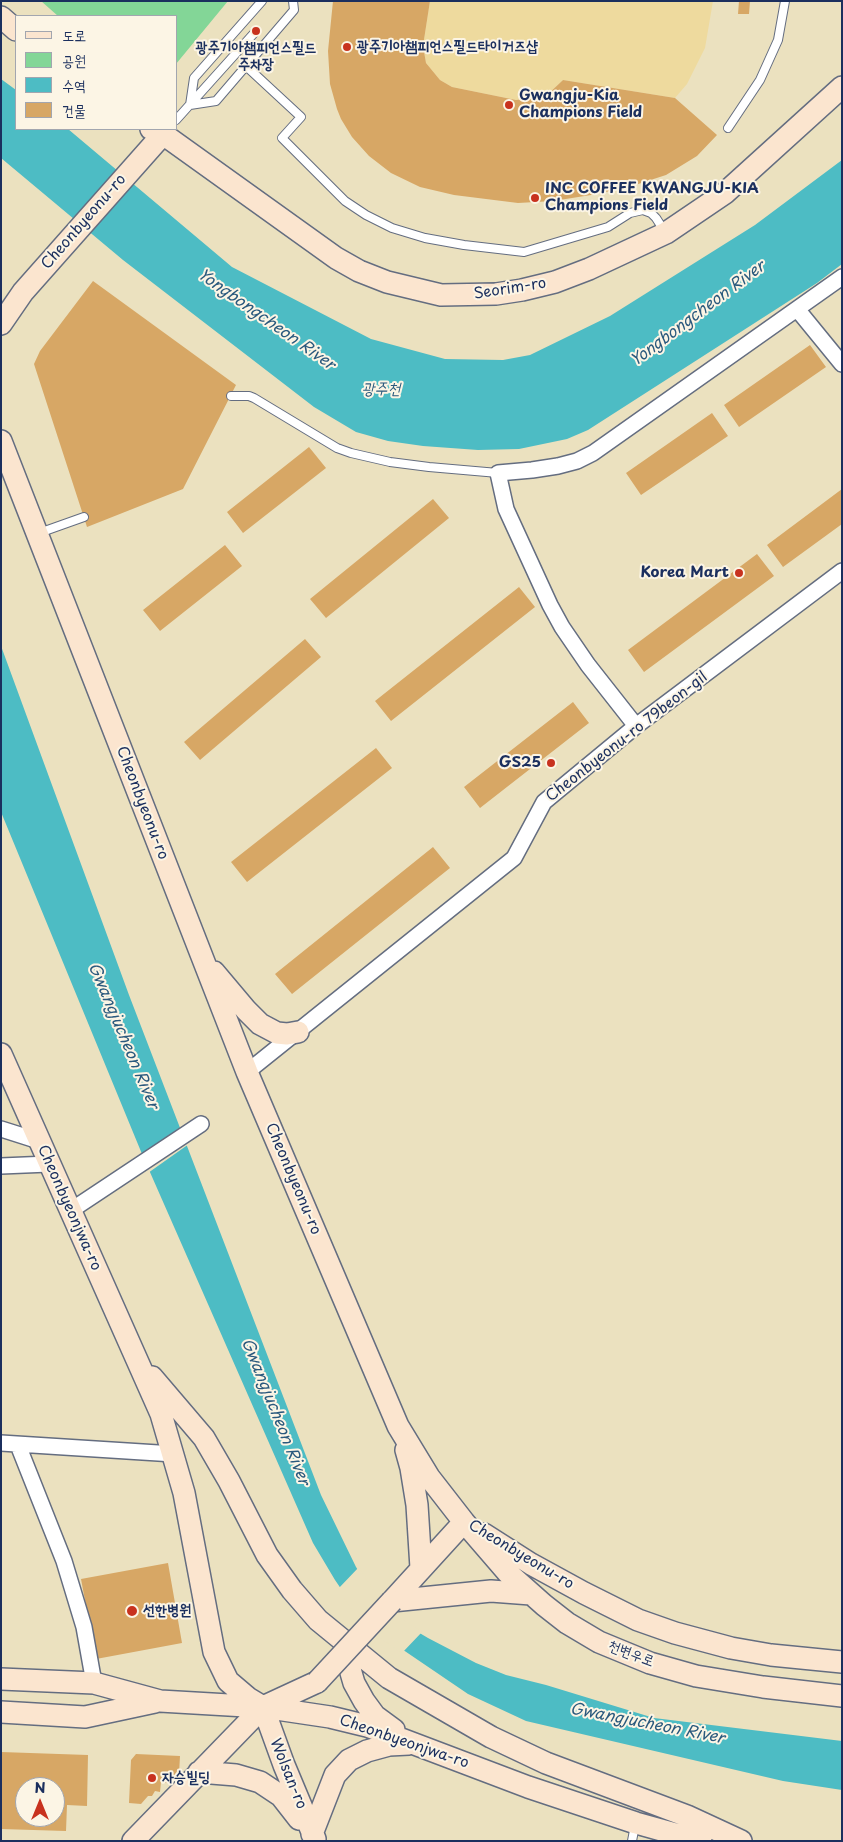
<!DOCTYPE html>
<html>
<head>
<meta charset="utf-8">
<style>
  body { margin:0 }
  #map { position:relative; width:843px; height:1842px; overflow:hidden; background:#ebe1bf; font-family:"Playpen Sans","Poor Story",sans-serif }
  canvas { display:block }
  .frame { position:absolute; inset:0; border:2px solid #1b2f5e; pointer-events:none }
  .legend { position:absolute; left:15px; top:15px; width:162px; height:115px; box-sizing:border-box; background:#fcf5e5; border:1px solid #a2a6af; margin:0; padding:6px 9px; list-style:none; font-size:15px; color:#1b2f5e }
  .legend li { display:flex; align-items:center; gap:10px; height:25px }
  .legend b { width:25px; border:1px solid #a2a6af }
  .north { position:absolute; left:15px; top:1777px; width:50px; height:50px; box-sizing:border-box; background:#fcf5e5; border:1px solid #a2a6af; border-radius:50%; rotate:0deg; font-size:14px; font-weight:700; line-height:20px; text-align:center; color:#1b2f5e }
  .north::after { content:''; display:block; margin:auto; width:18px; height:22px; background:#c8321e; clip-path:polygon(50% 0,100% 100%,50% 72%,0 100%) }
</style>
</head>
<body>
<div id="map">
<canvas width="843" height="1842"></canvas>
<div class="frame"></div>
<ul class="legend">
<li><b style="height:6px;background:#fbe5cf"></b>도로</li>
<li><b style="height:14px;background:#83d697"></b>공원</li>
<li><b style="height:14px;background:#4dbcc4"></b>수역</li>
<li><b style="height:14px;background:#d7a765"></b>건물</li>
</ul>
<div class="north">N</div>
</div>
<script>
const context = document.querySelector('canvas').getContext('2d');
context.lineJoin = 'round';
function paint(path, color) { context.fillStyle = color; context.fill(path, 'evenodd'); }
const shape = rows => new Path2D(rows.map(r => 'M' + r).join(''));
function stroke(path, color, width, dash) { context.strokeStyle = color; context.lineWidth = width; context.lineCap = dash ? 'butt' : 'round'; context.setLineDash(dash || []); context.stroke(path); }
function label(font, color, halo, rows, align = 'center') {
  context.font = font + ' "Playpen Sans","Poor Story",sans-serif'; context.lineWidth = 4; context.setLineDash([]); context.textBaseline = 'middle'; context.strokeStyle = halo; context.fillStyle = color; for (const [text, x, y, turn = 0] of rows) {
    context.save(); context.translate(x, y); context.rotate((+turn || 0) * Math.PI / 180); context.textAlign = isNaN(turn) ? turn : align; if (halo) context.strokeText(text, 0, 0); context.fillText(text, 0, 0); context.restore();
  }
}
const green = shape([
  [41,1,228,1,176,64,176,16,58,16]
]);
const sand = shape([
  [430,1,713,1,705,48,687,84,675,98,563,80,545,97,516,100,452,87,440,80,426,63,423,46]
]);
const water = shape([
  [1,79,16,90,16,129,68,129,232,267,371,339,445,359,503,360,530,355,610,316,755,225,842,160,842,264,817,283,588,430,567,439,519,449,478,450,423,446,388,441,356,432,314,407,123,260,1,158],
  [1,646,129,995,321,1495,356,1567,378,1601,401,1622,428,1638,476,1663,506,1675,546,1685,654,1718,842,1741,842,1790,783,1781,526,1721,468,1694,365,1624,335,1580,313,1543,142,1154,1,812]
]);
const pier = shape([
  [184,1132,189,1144,148,1173,143,1162],
  [359,1567,379,1599,403,1620,422,1632,402,1653,363,1626,338,1589]
]);
const building = shape([
  [333,1,430,1,423,46,426,63,440,80,452,87,516,100,545,97,563,80,675,98,717,135,697,156,666,175,629,187,591,195,553,201,518,203,454,195,420,187,391,173,369,156,352,137,341,119,337,109,330,84,328,51],
  [739,1,750,1,749,14,738,14],
  [93,281,236,385,183,489,87,527,34,364,40,351],
  [810,345,826,367,739,427,724,405],
  [712,413,728,436,641,495,626,473],
  [309,447,326,468,243,533,227,512],
  [842,489,842,524,783,567,767,545],
  [433,499,449,518,326,618,310,599],
  [225,545,242,566,160,631,143,610],
  [757,554,774,576,644,672,628,650],
  [519,587,535,607,391,721,375,701],
  [305,639,321,657,200,760,184,742],
  [573,702,589,723,480,808,464,787],
  [376,748,392,768,247,882,231,862],
  [433,847,450,868,292,994,275,974],
  [168,1563,182,1643,96,1659,81,1579],
  [1,1752,88,1755,87,1806,67,1805,66,1831,1,1829],
  [25,1787,55,1787,55,1817,25,1817],
  [136,1754,180,1756,179,1774,169,1783,161,1782,160,1792,155,1791,152,1796,148,1796,141,1804,129,1803,131,1760]
]);
const lane = shape([
  [262,1,194,78,190,105,216,101,294,10,293,1],
  [247,67,301,117,282,138,345,201,366,215,392,228,425,238,464,245,524,252,608,227,630,213,643,210,651,213,656,218,665,232],
  [176,120,256,31],
  [728,128,760,80,778,40,785,1],
  [231,396,249,396,254,398,337,448,351,453,390,462,429,467,498,473],
  [39,533,84,517],
  [632,1841,635,1825]
]);
const street = shape([
  [797,309,842,364],
  [636,726,588,665,562,627,550,605,506,509,498,473,532,470,558,466,577,461,593,453,842,277],
  [247,1072,514,858,544,802,636,726,842,571],
  [1,1129,39,1141],
  [1,1166,49,1164],
  [70,1211,201,1124],
  [1,1443,174,1454],
  [18,1445,64,1561,84,1627,94,1683]
]);
const secondary = shape([
  [1,17,16,30],
  [151,129,163,134,336,258,359,271,387,282,441,295,496,294,522,290,555,282,589,269,666,233,725,193,842,87],
  [1,324,23,292,163,134],
  [1,441,247,1072,398,1426,429,1477,464,1522,508,1573,544,1605,567,1623,599,1642,650,1663,696,1676,763,1687,842,1696],
  [214,972,246,1010,260,1024,277,1033,287,1034,298,1032],
  [1,1054,161,1414,184,1493,214,1652,228,1681,248,1698,263,1707,330,1717,367,1726,528,1787,636,1823,701,1841],
  [152,1377,204,1438,229,1481,267,1555,292,1590,318,1620,389,1678,491,1737,546,1763,687,1816,741,1841],
  [406,1450,411,1468,417,1505,421,1568],
  [484,1534,531,1564,584,1593,638,1620,675,1633,731,1648,771,1655,842,1662],
  [392,1601,491,1591,531,1594],
  [392,1601,464,1522],
  [345,1652,354,1683,364,1701,375,1716,394,1730],
  [1,1679,94,1683,160,1701,263,1707,317,1682],
  [263,1707,284,1765,315,1839],
  [1,1712,85,1717,155,1702],
  [199,1772,236,1775,260,1782,281,1796,299,1819],
  [312,1834,335,1775,349,1760,367,1751,389,1745,409,1744],
  [133,1841,263,1707]
]);
const secondaryBridge = shape([
  [317,1682,392,1601]
]);
const markers = [
  [256,31,5,"#c8321e"],
  [347,47,5,"#c8321e"],
  [509,105,5,"#c8321e"],
  [535,198,5,"#c8321e"],
  [739,573,5,"#c8321e"],
  [551,763,5,"#c8321e"],
  [132,1611,6,"#c8321e"],
  [152,1778,5,"#c8321e"]
];
const poiNames = [
  ["광주기아챔피언스필드타이거즈샵",357,47],
  ["광주기아챔피언스필드",256,48,"center"],
  ["주차장",256,65,"center"],
  ["Gwangju-Kia",519,96],
  ["Champions Field",519,113],
  ["INC COFFEE KWANGJU-KIA",545,189],
  ["Champions Field",545,206],
  ["Korea Mart",729,573,"right"],
  ["GS25",541,763,"right"],
  ["선한병원",143,1611],
  ["자승빌딩",162,1778]
];
const streetNames = [
  ["Cheonbyeonu-ro",84,222,-49],
  ["Seorim-ro",510,289,-9],
  ["Cheonbyeonu-ro 79beon-gil",627,737,-38],
  ["Cheonbyeonu-ro",142,803,69],
  ["Cheonbyeonu-ro",293,1179,67],
  ["Cheonbyeonjwa-ro",69,1208,66],
  ["Cheonbyeonu-ro",521,1555,31],
  ["천변우로",631,1654,21],
  ["Cheonbyeonjwa-ro",404,1742,19],
  ["Wolsan-ro",288,1774,68]
];
const waterNames = [
  ["Yongbongcheon River",698,314,-37],
  ["Yongbongcheon River",266,320,35],
  ["광주천",381,390],
  ["Gwangjucheon River",123,1036,67],
  ["Gwangjucheon River",275,1412,68],
  ["Gwangjucheon River",647,1724,11]
];
paint(green, '#83d697');
paint(sand, '#eeda9e');
paint(water, '#4dbcc4');
paint(pier, '#ebe1bf');
paint(building, '#d7a765');
stroke(lane, '#646d80', 10);
stroke(street, '#646d80', 18);
stroke(secondary, '#646d80', 24);
stroke(lane, '#fff', 8);
stroke(street, '#fff', 15);
stroke(secondary, '#fbe5cf', 21);
stroke(secondaryBridge, '#646d80', 24, []);
stroke(secondaryBridge, '#fbe5cf', 21);
for (const [x, y, r, color] of markers) { const dot = new Path2D(); dot.arc(x, y, r, 0, 2 * Math.PI); context.fillStyle = color; context.fill(dot); stroke(dot, '#fcf5e5', 2); }
label('bold 15px', '#1b2f5e', '#fcf5e5', poiNames, 'left');
label('15px', '#1b2f5e', '#fcf5e5', streetNames);
label('italic 16px', '#2a597d', '#fcf5e5', waterNames);
</script>
</body>
</html>
